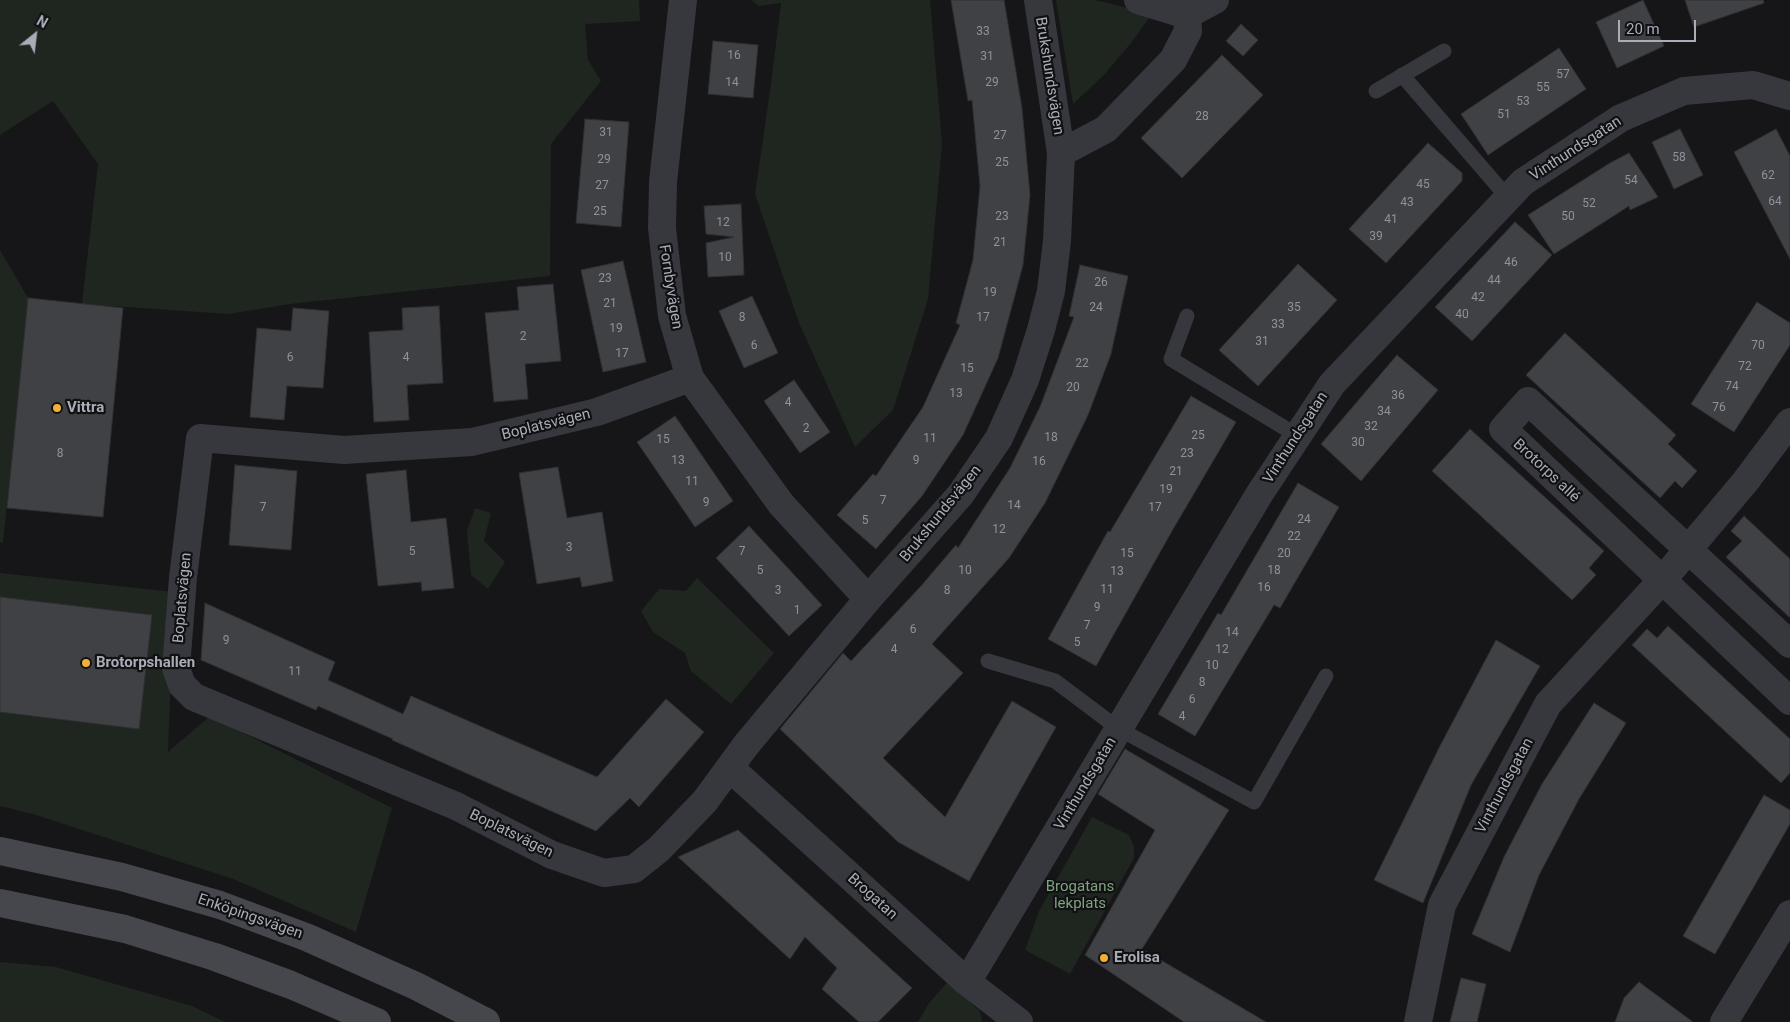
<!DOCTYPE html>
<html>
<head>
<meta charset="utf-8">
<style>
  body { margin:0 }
  #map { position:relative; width:1790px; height:1022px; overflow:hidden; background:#161618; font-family:Roboto,sans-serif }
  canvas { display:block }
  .north { position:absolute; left:10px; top:10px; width:50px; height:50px; -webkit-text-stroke:4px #111113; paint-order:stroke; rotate:29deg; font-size:14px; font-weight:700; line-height:20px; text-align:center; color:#a8adb8 }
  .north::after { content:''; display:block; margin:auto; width:18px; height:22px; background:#a8adb8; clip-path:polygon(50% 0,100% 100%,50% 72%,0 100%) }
  .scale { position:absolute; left:1618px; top:20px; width:78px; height:22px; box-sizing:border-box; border:2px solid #a8adb8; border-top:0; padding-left:6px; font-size:15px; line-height:18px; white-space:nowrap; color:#a8adb8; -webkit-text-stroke:4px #111113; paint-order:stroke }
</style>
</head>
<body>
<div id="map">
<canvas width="1790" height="1022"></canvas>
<div class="north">N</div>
<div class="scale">20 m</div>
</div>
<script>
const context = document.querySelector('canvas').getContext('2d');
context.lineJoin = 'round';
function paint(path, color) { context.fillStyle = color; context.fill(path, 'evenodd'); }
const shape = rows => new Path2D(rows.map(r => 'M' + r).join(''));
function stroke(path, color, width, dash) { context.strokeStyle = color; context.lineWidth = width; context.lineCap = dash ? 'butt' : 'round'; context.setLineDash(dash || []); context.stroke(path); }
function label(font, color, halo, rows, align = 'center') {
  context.font = font + ' Roboto,sans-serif'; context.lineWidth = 4.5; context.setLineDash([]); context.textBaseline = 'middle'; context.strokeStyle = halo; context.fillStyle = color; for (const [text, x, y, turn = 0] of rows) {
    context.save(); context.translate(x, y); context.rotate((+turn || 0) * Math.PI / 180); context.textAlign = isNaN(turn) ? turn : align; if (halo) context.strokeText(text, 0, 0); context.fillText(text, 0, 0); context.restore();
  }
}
const green = shape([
  [0,0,639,0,640,21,585,24,588,60,601,81,551,144,550,276,290,304,228,314,82,304,98,164,53,101,0,135],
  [751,0,930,0,942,144,928,299,893,410,855,447,799,323,755,194,771,84,781,3,759,6],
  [1056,0,1095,0,1152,14,1131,43,1104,75,1073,104],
  [0,250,28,298,3,542,0,542],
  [475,508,491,513,484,541,505,562,488,589,471,575,467,531],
  [0,573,174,592,168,752,210,716,392,808,356,932,233,879,33,814,0,806],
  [697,578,774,653,731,704,691,671,685,653,653,632,641,611,659,589,686,591],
  [1092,817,1129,835,1134,847,1134,858,1070,974,1025,950,1039,911],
  [0,962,56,967,192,1006,225,1022,0,1022],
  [950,979,980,1012,982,1022,918,1022,929,1003]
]);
const building = shape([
  [951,0,1004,0,1022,108,1030,195,1023,265,998,358,963,435,922,496,876,549,837,515,873,474,876,476,923,407,960,325,956,323,973,260,980,186,972,100,968,101,951,0],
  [1643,0,1664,46,1617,68,1596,22,1643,0],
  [1685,0,1763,0,1764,3,1694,27,1685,0],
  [1241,24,1258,40,1243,56,1226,41,1241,24],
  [713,41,758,45,753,98,708,94,713,41],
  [1559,48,1586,89,1488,155,1461,114,1559,48],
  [1222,55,1263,95,1182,178,1141,138,1222,55],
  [585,119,629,122,621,227,576,223,585,119],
  [1680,129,1703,175,1674,189,1652,142,1680,129],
  [1776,129,1790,156,1790,259,1734,152,1776,129],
  [1428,143,1462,173,1462,181,1386,263,1349,229,1428,143],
  [1629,153,1658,197,1630,210,1629,206,1554,254,1528,215,1610,163,1629,153],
  [741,204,744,275,708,277,706,243,734,237,706,234,704,206,741,204],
  [1515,222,1552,255,1472,341,1435,307,1515,222],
  [623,261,646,362,603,372,581,270,623,261],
  [1298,264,1337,300,1258,386,1219,350,1298,264],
  [1080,265,1128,276,1111,354,1088,415,1045,503,1009,558,932,644,963,673,883,758,945,817,1012,701,1056,727,969,881,898,842,780,729,843,653,851,661,921,586,956,545,958,548,1010,468,1040,407,1074,317,1069,316,1080,265],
  [553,284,561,361,525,364,528,399,494,402,485,313,519,310,517,287,553,284],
  [752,296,778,353,744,368,719,311,752,296],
  [28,298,123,308,103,517,7,508,28,298],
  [1757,302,1790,323,1790,345,1734,432,1691,404,1757,302],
  [439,306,443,383,407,385,409,420,374,422,369,332,403,330,402,308,439,306],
  [293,308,329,311,323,388,287,386,284,420,250,417,257,328,291,331,293,308],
  [1565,333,1676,435,1668,444,1697,471,1682,488,1675,481,1660,498,1526,375,1565,333],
  [1397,355,1438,390,1361,481,1321,444,1397,355],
  [794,380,830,432,800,453,764,401,794,380],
  [1191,396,1236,422,1172,531,1096,666,1048,639,1108,531,1110,532,1191,396],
  [675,416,733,501,695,527,637,442,675,416],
  [1470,429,1604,551,1589,568,1596,575,1572,600,1432,471,1470,429],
  [235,465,297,471,291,550,229,545,235,465],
  [558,467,567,518,602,512,613,581,582,587,580,577,537,584,519,473,558,467],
  [406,470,411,522,446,518,454,588,422,591,421,582,378,586,366,474,406,470],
  [1298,483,1339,507,1280,608,1274,605,1195,736,1158,714,1218,613,1221,615,1298,483],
  [1744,516,1790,559,1790,618,1726,557,1742,541,1731,531,1744,516],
  [749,526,822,605,789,636,716,558,749,526],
  [0,597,152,615,139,729,0,712,0,597],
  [205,603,335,662,328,680,403,714,411,696,597,777,666,699,704,732,639,807,630,798,596,831,392,740,393,739,318,706,316,710,201,660,205,603],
  [1668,626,1790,739,1790,773,1781,783,1632,645,1647,629,1657,638,1668,626],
  [1496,640,1540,666,1471,785,1423,903,1374,880,1440,746,1496,640],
  [1594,703,1626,723,1579,799,1539,875,1510,952,1472,934,1504,857,1542,784,1594,703],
  [1125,749,1229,810,1142,949,1266,1022,1184,1022,1085,955,1155,830,1098,794,1125,749],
  [1764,795,1790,810,1790,824,1715,954,1683,936,1764,795],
  [738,830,912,988,878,1022,859,1022,822,989,837,968,805,937,790,959,678,857,738,830],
  [1461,978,1486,984,1477,1022,1450,1022,1461,978],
  [1639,982,1693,1022,1615,1022,1624,998,1639,982]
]);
const lane = shape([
  [1402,75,1508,198],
  [1376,91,1444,51],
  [1187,316,1171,359,1298,436],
  [988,661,1055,681,1119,729,1254,802,1326,676]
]);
const street = shape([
  [683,0,663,182,662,228,672,316,690,378,781,504,868,599],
  [1138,0,1187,15,1215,0],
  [1061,153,1106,129,1173,60,1188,31,1187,15],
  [690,378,597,412,472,442,344,450,200,438,183,578,176,668,182,685,194,697,456,806,552,855,604,873,634,869,659,849,705,801,746,745,868,599,961,494,999,438,1025,380,1041,330,1051,291,1057,241,1061,153,1038,0],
  [1790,644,1528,401,1503,429,1790,701],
  [730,768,967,982,1019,1022],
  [967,982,1260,493,1332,384,1523,182,1621,118,1684,91,1753,85,1790,96],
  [1418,1022,1442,905,1548,704,1665,577,1745,482,1790,422],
  [1724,1022,1790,914]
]);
const secondary = shape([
  [0,851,122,877,220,905,306,937,416,986,486,1022],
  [0,903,125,929,215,957,291,985,377,1022]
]);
const markers = [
  [57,408,5,"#f2b134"],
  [86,663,5,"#f2b134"],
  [1104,958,5,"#f2b134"]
];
const numberNames = [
  ["33",983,32],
  ["16",734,56],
  ["31",987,57],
  ["57",1563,75],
  ["14",732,83],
  ["29",992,83],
  ["55",1543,88],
  ["53",1523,102],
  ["51",1504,115],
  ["28",1202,117],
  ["31",606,133],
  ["27",1000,136],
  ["58",1679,158],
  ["29",604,160],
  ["25",1002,163],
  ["62",1768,176],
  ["54",1631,181],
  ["45",1423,185],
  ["27",602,186],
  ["64",1775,202],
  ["43",1407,203],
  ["52",1589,204],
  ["25",600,212],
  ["23",1002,217],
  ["50",1568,217],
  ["41",1391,220],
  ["12",723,223],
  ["39",1376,237],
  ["21",1000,243],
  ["10",725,258],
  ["46",1511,263],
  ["23",605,279],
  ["44",1494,281],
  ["26",1101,283],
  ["19",990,293],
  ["42",1478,298],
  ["21",610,304],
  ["24",1096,308],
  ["35",1294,308],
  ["40",1462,315],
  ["8",742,318],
  ["17",983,318],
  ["33",1278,325],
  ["19",616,329],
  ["2",523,337],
  ["31",1262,342],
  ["6",754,346],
  ["70",1758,346],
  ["17",622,354],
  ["6",290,358],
  ["4",406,358],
  ["22",1082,364],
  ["72",1745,367],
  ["15",967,369],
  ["74",1732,387],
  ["20",1073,388],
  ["13",956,394],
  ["36",1398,396],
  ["4",788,403],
  ["76",1719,408],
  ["34",1384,412],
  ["32",1371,427],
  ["2",806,429],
  ["25",1198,436],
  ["18",1051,438],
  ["11",930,439],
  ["15",663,440],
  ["30",1358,443],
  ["8",60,454],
  ["23",1187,454],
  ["13",678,461],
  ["9",916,461],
  ["16",1039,462],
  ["21",1176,472],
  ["11",692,482],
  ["19",1166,490],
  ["7",883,501],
  ["9",706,503],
  ["14",1014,506],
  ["7",263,508],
  ["17",1155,508],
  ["24",1304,520],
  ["5",865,521],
  ["12",999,530],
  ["22",1294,537],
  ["3",569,548],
  ["5",412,552],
  ["7",742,552],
  ["15",1127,554],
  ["20",1284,554],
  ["5",760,571],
  ["10",965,571],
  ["18",1274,571],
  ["13",1117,572],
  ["16",1264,588],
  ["11",1107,590],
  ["3",778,591],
  ["8",947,591],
  ["9",1097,608],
  ["1",797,611],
  ["7",1087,626],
  ["6",913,630],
  ["14",1232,633],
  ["9",226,641],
  ["5",1077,643],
  ["4",894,650],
  ["12",1222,650],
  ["10",1212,666],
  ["11",295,672],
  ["8",1202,683],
  ["6",1192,700],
  ["4",1182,717]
];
const streetNames = [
  ["Brukshundsvägen",1049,76,81],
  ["Vinthundsgatan",1576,149,-33],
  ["Fornbyvägen",670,287,81],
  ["Boplatsvägen",546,425,-14],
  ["Vinthundsgatan",1296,438,-57],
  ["Brotorps allé",1546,471,43],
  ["Brukshundsvägen",941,514,-51],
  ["Boplatsvägen",183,598,-85],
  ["Vinthundsgatan",1086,784,-59],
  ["Vinthundsgatan",1505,786,-62],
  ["Boplatsvägen",511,834,26],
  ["Brogatan",872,897,42],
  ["Enköpingsvägen",250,917,19]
];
const poiNames = [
  ["Vittra",67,408],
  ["Brotorpshallen",96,663],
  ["Erolisa",1114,958]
];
const parkNames = [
  ["Brogatans",1080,887],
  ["lekplats",1080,904]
];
paint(green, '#1e261f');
paint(building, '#404145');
stroke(building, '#303034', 1);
stroke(lane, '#37383d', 15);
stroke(street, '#37383d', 28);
stroke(secondary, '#45474d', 28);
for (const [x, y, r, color] of markers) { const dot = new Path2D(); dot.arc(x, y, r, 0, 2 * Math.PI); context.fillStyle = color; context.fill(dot); stroke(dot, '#111113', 2); }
label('12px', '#8e929b', null, numberNames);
label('15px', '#a8adb8', '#111113', streetNames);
label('bold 15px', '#a8adb8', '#111113', poiNames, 'left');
label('15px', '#7fa381', '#111113', parkNames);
</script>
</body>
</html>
